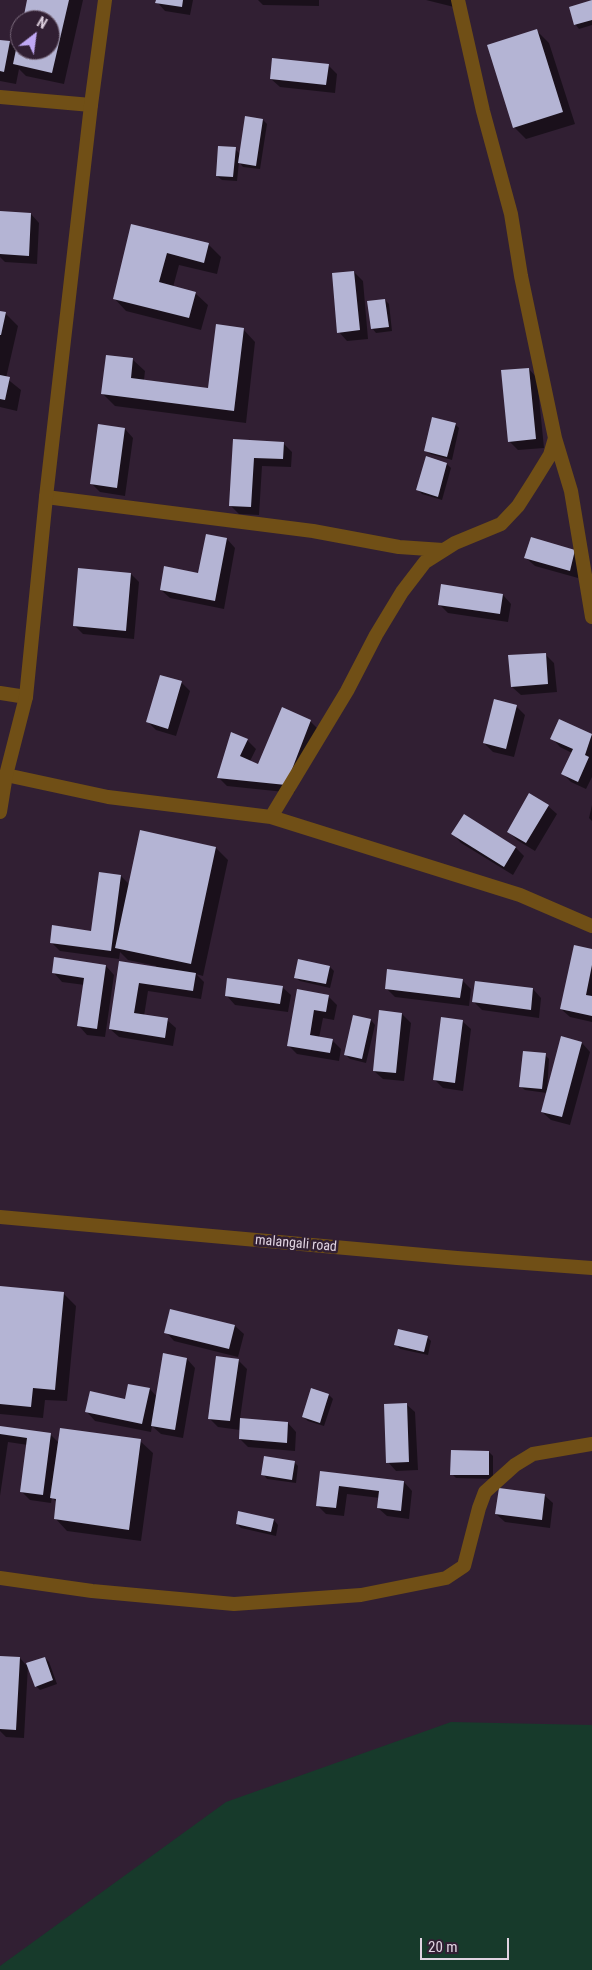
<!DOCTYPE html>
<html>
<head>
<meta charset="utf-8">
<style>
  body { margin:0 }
  #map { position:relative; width:592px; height:1970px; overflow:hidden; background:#311f33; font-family:"Roboto Condensed",sans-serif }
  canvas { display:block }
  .north { position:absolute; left:10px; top:10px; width:50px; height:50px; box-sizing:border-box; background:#311f33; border:1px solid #776779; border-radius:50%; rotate:30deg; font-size:14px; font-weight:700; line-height:20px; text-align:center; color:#e0d3e1 }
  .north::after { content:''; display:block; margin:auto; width:18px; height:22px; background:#c0a8f4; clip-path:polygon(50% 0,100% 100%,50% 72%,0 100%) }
  .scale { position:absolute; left:420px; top:1938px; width:89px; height:22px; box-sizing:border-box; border:2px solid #e0d3e1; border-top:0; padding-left:6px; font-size:15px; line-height:18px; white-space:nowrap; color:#e0d3e1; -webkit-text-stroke:4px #311f33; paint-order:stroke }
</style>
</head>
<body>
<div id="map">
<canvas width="592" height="1970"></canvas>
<div class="north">N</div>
<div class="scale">20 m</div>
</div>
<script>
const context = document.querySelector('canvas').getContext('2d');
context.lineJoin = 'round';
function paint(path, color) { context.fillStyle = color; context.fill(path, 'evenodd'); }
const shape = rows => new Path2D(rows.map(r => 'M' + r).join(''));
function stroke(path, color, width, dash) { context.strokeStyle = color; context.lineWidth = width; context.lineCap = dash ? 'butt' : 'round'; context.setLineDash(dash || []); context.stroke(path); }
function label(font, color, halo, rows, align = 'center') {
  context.font = font + ' "Roboto Condensed",sans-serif'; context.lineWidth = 5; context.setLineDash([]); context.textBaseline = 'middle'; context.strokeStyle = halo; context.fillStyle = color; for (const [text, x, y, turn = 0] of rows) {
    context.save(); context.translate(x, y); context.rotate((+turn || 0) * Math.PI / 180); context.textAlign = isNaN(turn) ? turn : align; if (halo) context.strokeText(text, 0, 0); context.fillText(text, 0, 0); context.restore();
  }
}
const green = shape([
  [451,1722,592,1725,592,1970,0,1970,0,1966,226,1802]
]);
const shadow = shape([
  [29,0,83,0,64,84,26,76,19,69,16,84,0,81,0,41,9,42,17,50,20,38,20,50,50,50,50,20,24,20],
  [157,0,193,0,190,15,165,11,157,2],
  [258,0,319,0,319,6,263,5],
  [426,0,455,0,454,7],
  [592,2,592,25,579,29,575,24],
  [536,30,549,43,575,124,526,139,514,127],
  [328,65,337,74,335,93,280,87,271,79],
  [263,120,267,124,260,169,243,167,239,162,237,181,222,180,217,176,235,149,240,154],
  [0,212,31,214,39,223,37,264,5,262,0,257],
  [132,225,209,245,221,257,217,274,179,265,173,287,195,293,208,305,201,330,126,311,114,298],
  [354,272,363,281,368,339,347,341,339,332],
  [385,300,389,304,392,331,376,333,372,328],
  [0,312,5,313,18,326,6,378,21,390,17,411,0,407],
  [243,329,255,342,246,423,115,406,102,393,132,359,145,371,144,380,209,389],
  [529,369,537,378,544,448,518,450,509,441],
  [455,424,459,428,452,460,430,454,426,450],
  [125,429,133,438,125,496,100,492,91,483],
  [234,440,283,443,292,452,291,467,262,466,259,515,239,514,230,505],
  [447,464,451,468,442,500,422,494,418,490],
  [227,539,235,548,224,609,170,598,161,590,199,574],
  [575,551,583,559,578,578,535,566,526,558],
  [131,574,139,582,134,639,83,634,74,625],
  [503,595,511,604,508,622,448,613,439,604],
  [545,654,554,663,557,692,521,695,512,687],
  [181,682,190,691,176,736,156,730,147,721],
  [516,706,525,715,514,757,493,752,484,743],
  [560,720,592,736,592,777,586,789,571,782,563,774,572,753,560,747,552,738],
  [310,721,319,730,294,793,227,786,218,777,247,740,256,749,250,761,258,765],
  [592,805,592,821,589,818],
  [548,806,557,814,535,851,517,840,509,832],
  [464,816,516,848,524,856,513,875,461,843,453,834],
  [141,831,216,848,228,860,203,976,196,974,204,982,201,999,148,991,144,1016,167,1020,176,1028,173,1046,119,1037,110,1029,120,963,156,968,156,966,128,960,120,952,119,959,60,951,51,942,92,932,100,873,121,876,130,885],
  [592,950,592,1022,570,1017,561,1009],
  [106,966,114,975,105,1037,87,1035,79,1026,85,985,62,982,54,973],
  [330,967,334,971,330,988,300,981,295,977],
  [462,980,471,989,469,1006,395,997,386,988],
  [282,987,291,995,288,1012,235,1005,227,996],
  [533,989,541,998,539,1018,482,1010,474,1002],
  [298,990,328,996,337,1005,334,1020,323,1018,319,1038,332,1040,341,1049,339,1061,297,1054,288,1045],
  [380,1012,402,1014,411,1023,404,1081,383,1079,374,1071],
  [371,1020,375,1025,366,1063,350,1059,345,1054],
  [462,1021,471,1029,463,1091,443,1088,434,1079],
  [582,1043,590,1052,570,1125,551,1120,542,1112,547,1093,525,1090,520,1086,545,1055,549,1059,547,1092],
  [0,1287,63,1293,76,1306,67,1401,45,1400,43,1418,0,1414],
  [171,1310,235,1326,244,1334,238,1357,174,1341,166,1332],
  [427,1337,431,1341,428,1355,400,1349,396,1344],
  [187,1359,195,1368,183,1438,161,1434,152,1426,151,1432,95,1421,87,1412,126,1400,129,1385,150,1389,157,1397],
  [238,1360,247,1369,240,1419,288,1423,296,1432,295,1451,248,1447,240,1439,240,1430,218,1427,209,1418],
  [329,1395,333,1399,324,1426,308,1421,303,1417],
  [406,1404,415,1412,418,1470,396,1471,388,1462],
  [0,1427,50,1434,59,1443,140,1441,153,1453,141,1541,67,1531,55,1518,57,1503,52,1497,51,1503,30,1500,21,1491,28,1445,8,1442,0,1496],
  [489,1452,493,1456,493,1479,456,1478,452,1474],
  [294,1462,298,1466,296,1483,267,1479,263,1474],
  [321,1472,404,1482,412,1491,409,1519,387,1516,378,1508,380,1498,347,1494,344,1516,326,1514,317,1505],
  [544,1495,553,1503,550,1528,505,1522,496,1514],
  [239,1513,274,1520,278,1525,276,1536,241,1528,237,1524],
  [20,1658,26,1665,45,1658,49,1662,57,1684,40,1690,36,1686,28,1665,24,1738,6,1737,0,1731,0,1684]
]);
const building = shape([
  [27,0,69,0,52,73,13,64,19,35,20,50,50,50,50,20,23,20],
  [156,0,183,0,182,7,155,3],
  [592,0,592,20,574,25,569,7],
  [537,29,563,112,513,128,487,45],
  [0,40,10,41,4,72,0,71],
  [272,58,329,64,326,85,270,79],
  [245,116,263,119,256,166,238,163],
  [218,146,236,147,233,177,216,176],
  [0,211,31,213,29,256,0,254],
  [131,224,209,243,204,263,167,253,159,282,196,292,189,318,113,299],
  [354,271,360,330,337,333,332,273],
  [385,299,389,327,371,329,367,301],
  [0,311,6,312,1,335,0,335],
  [216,324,244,328,234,411,101,394,106,355,133,358,131,378,208,388],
  [529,368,536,439,508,442,501,370],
  [0,375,10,377,5,400,0,399],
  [432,417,456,423,447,457,424,451],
  [98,424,125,428,117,488,90,484],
  [233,439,284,442,283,459,254,458,251,507,229,506],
  [426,456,447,463,438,497,416,490],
  [206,534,227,538,215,601,160,590,164,566,198,573],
  [531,537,575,550,570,571,524,558],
  [78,568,131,573,126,631,73,626],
  [441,584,503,594,500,614,438,605],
  [546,653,548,684,511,687,508,655],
  [160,675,182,681,168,729,146,722],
  [494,699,517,705,506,749,483,743],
  [282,707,311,720,286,785,217,778,231,732,248,739,240,756,258,764],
  [559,719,592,734,585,755,589,757,578,782,561,774,573,749,550,739],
  [529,793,549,805,526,843,507,832],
  [464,814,516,847,504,867,451,834],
  [140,830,216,847,191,964,115,948],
  [99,872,121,875,111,951,50,943,52,925,91,931],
  [574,945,592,949,592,965,586,995,592,996,592,1016,560,1009],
  [54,957,106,965,97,1029,77,1026,84,978,52,973],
  [298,959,330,966,326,984,294,978],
  [119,961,196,973,193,991,139,983,134,1013,168,1018,165,1038,109,1029],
  [387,969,463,979,460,998,385,989],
  [227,978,283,986,280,1004,225,996],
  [475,981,533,988,531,1010,472,1002],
  [297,989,329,995,326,1012,314,1010,310,1035,333,1039,330,1053,287,1046],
  [379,1010,402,1013,396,1073,373,1071],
  [353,1015,371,1019,362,1059,344,1055],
  [441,1017,463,1020,455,1083,433,1080],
  [561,1036,582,1042,562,1117,541,1112],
  [523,1051,546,1053,542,1089,519,1087],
  [0,1286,64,1292,55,1390,33,1388,31,1407,0,1404],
  [170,1309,235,1325,229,1349,164,1333],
  [398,1329,428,1336,424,1352,394,1345],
  [163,1353,187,1358,175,1430,151,1426],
  [216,1356,239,1359,230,1421,208,1419],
  [128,1384,150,1388,142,1424,85,1412,90,1391,125,1399],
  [311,1388,329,1394,320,1423,302,1417],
  [407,1403,409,1462,386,1463,384,1404],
  [240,1418,288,1422,287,1443,239,1439],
  [0,1426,51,1433,43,1495,20,1492,27,1438,0,1434],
  [60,1428,141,1439,129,1530,54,1519,56,1499,50,1498],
  [451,1450,489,1451,489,1475,450,1475],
  [264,1456,295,1461,292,1480,261,1475],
  [320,1471,404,1481,401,1511,377,1508,379,1491,339,1486,336,1508,316,1506],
  [499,1488,545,1494,542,1520,495,1514],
  [238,1511,274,1519,271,1532,236,1524],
  [0,1656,20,1657,16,1730,0,1729],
  [45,1657,53,1680,35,1687,26,1663]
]);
const minor = shape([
  [458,0,483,111,511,214,521,276,555,438,571,491,592,617],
  [0,97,91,105],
  [46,497,313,531,399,547,443,550],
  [0,693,26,697],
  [6,775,108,797,271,817,520,895,592,926],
  [271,817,347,691,376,635,402,592,425,562,455,543,501,524,518,506,534,481,550,455,555,438],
  [0,1578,92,1591,234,1604,361,1595,446,1578,464,1566,479,1508,485,1492,515,1465,533,1454,592,1444]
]);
const tertiary = shape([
  [0,812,6,775,26,697,46,497,91,105,105,0],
  [0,1217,457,1258,592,1268]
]);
const streetNames = [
  ["malangali road",296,1244,5]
];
paint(green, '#173a2b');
paint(shadow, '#0007');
paint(building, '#b4b4d4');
stroke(minor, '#704f16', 14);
stroke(tertiary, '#704f16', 14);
label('14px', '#e0d3e1', '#311f33', streetNames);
</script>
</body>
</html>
